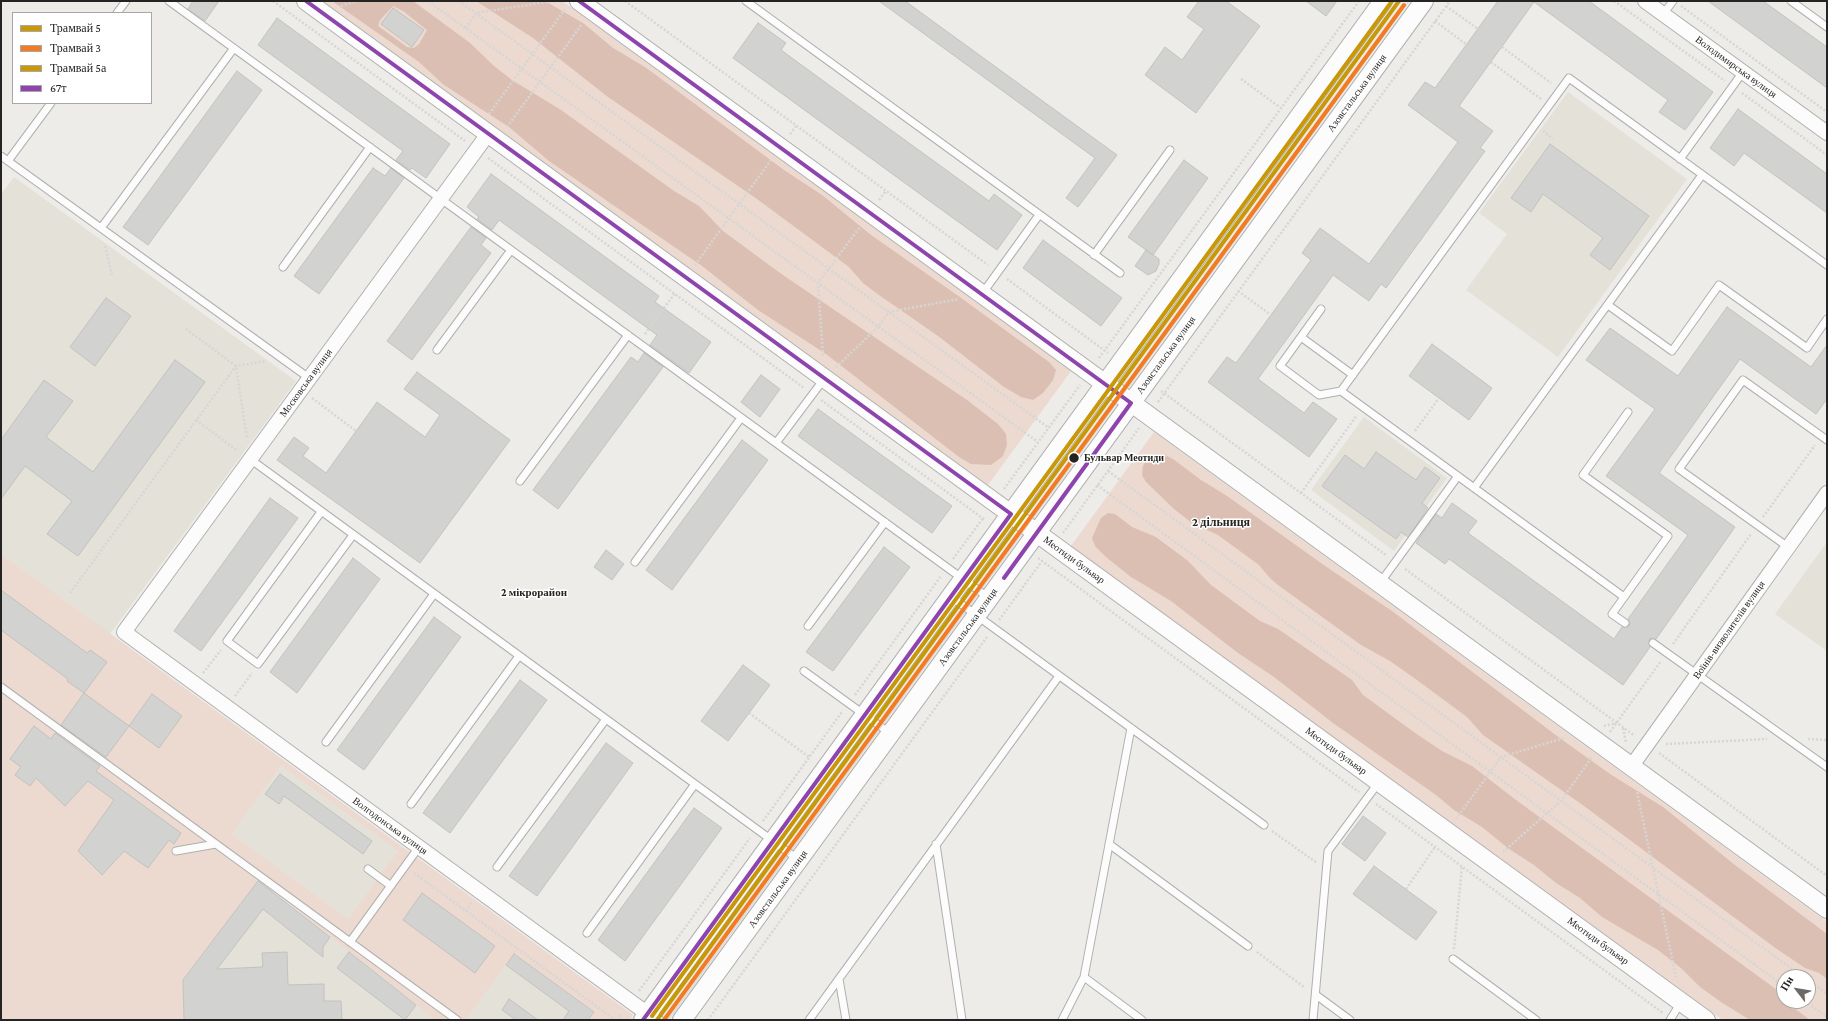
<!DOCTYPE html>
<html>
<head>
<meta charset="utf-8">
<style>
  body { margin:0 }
  #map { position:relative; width:1828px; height:1021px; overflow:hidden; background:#edece9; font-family:"Crimson Pro",serif }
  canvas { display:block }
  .frame { position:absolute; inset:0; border:2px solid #252422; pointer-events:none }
  .legend { position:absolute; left:12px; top:12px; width:140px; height:92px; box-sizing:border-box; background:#fff; border:1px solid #a8a7a7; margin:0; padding:5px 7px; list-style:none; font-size:12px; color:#252422 }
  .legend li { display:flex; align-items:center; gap:8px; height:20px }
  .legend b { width:20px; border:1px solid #a8a7a7 }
  .north { position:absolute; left:1776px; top:969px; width:40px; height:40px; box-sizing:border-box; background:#fff; border:1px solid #a8a7a7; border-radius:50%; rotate:301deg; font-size:11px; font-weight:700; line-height:16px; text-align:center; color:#252422 }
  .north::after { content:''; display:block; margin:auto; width:14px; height:18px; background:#6b6a68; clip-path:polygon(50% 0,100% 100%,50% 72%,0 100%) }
</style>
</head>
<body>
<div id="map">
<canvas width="1828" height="1021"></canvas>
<div class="frame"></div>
<ul class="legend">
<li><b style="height:5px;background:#c89808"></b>Трамвай 5</li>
<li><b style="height:5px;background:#f37b24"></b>Трамвай 3</li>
<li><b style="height:5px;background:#c89808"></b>Трамвай 5а</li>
<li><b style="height:5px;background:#8e44ad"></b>67т</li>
</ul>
<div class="north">Пн</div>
</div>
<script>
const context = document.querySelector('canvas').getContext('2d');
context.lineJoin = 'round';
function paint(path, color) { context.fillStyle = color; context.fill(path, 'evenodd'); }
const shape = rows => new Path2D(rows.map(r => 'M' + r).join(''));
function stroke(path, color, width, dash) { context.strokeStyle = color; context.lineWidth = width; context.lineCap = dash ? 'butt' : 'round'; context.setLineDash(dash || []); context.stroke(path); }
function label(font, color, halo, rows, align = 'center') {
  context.font = font + ' "Crimson Pro",serif'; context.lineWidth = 3; context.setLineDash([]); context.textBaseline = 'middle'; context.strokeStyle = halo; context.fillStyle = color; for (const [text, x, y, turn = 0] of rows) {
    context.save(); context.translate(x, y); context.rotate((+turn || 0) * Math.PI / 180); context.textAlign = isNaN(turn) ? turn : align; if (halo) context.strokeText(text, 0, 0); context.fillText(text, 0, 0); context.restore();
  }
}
const built = shape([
  [1568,92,1687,179,1558,357,1466,290,1507,234,1479,213],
  [14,177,296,381,110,634,1,554,1,194],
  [1364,417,1447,478,1394,551,1311,490],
  [1827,542,1827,651,1775,614],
  [281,766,398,851,348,919,232,834],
  [259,880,435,1020,184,1020,183,980],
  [514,954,594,1012,588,1020,466,1020]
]);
const green = shape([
  [323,1,562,1,1071,371,988,485],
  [1154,432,1827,922,1827,1020,1723,1020,1071,546],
  [1784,977,1808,977,1808,1001,1784,1001],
  [1,554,633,1015,630,1020,588,1020,594,1012,514,954,466,1020,435,1020,259,880,183,980,184,1020,1,1020],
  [281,766,398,851,348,919,232,834]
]);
const forest = shape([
  [332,1,413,1,470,43,494,66,512,80,561,110,674,191,699,206,723,231,780,273,967,400,998,424,1006,434,1007,445,1003,456,991,465,971,464,959,457,826,354,758,310,702,266,549,161,509,127,444,85,419,62],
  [393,6,403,11,427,30,419,44,414,48,407,47,378,26,380,20],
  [476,1,545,1,583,23,613,48,645,67,784,170,822,195,871,235,957,295,1049,362,1056,370,1053,380,1043,393,1033,400,1021,397,1004,387,938,336,879,295,863,283,849,267,757,199,608,97,533,38],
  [1155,454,1163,454,1173,459,1201,480,1227,496,1328,568,1392,611,1561,739,1610,774,1663,807,1735,865,1827,934,1827,979,1819,973,1805,968,1774,947,1584,806,1483,735,1467,717,1417,680,1390,661,1361,645,1278,585,1270,578,1259,565,1218,535,1192,523,1174,509,1146,482,1142,475,1143,466,1147,459],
  [1108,513,1115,514,1132,527,1156,537,1188,561,1211,585,1260,621,1278,629,1352,680,1363,695,1418,735,1442,751,1472,766,1516,800,1784,995,1784,1001,1791,1001,1794,1008,1810,1020,1750,1020,1721,1002,1700,987,1681,968,1658,950,1602,917,1580,898,1556,883,1534,865,1509,849,1482,827,1454,810,1436,795,1333,723,1274,677,1238,653,1171,601,1131,577,1106,557,1095,546,1092,538,1101,518]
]);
const building = shape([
  [193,1,219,1,205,21,188,9,193,1],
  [879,1,905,1,1117,155,1078,207,1066,198,1095,158,879,1],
  [1199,1,1226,1,1260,26,1196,113,1145,75,1165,47,1182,60,1204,29,1187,17,1199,1],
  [1306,1,1337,1,1326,16,1306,1],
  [1498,1,1589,1,1713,92,1685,130,1659,112,1668,100,1534,2,1459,106,1493,131,1480,148,1485,151,1386,288,1381,284,1369,301,1333,275,1258,379,1304,413,1313,402,1337,419,1309,457,1208,382,1227,357,1236,363,1311,260,1302,253,1320,228,1369,264,1458,142,1408,105,1425,82,1435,88,1498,1],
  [1708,1,1763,1,1827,47,1827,88,1708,1],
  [393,8,424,30,412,47,381,24,393,8],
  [277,18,450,144,426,178,412,168,410,170,396,160,403,151,258,45,277,18],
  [758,23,786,43,781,50,833,88,989,201,994,194,1022,215,997,250,733,58,758,23],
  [237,71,262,90,148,245,123,227,237,71],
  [1738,109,1827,174,1827,213,1744,153,1734,166,1710,148,1738,109],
  [1550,144,1649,216,1610,270,1590,255,1603,238,1543,194,1531,212,1511,198,1550,144],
  [1184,160,1208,178,1153,255,1128,237,1184,160],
  [373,168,385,176,391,168,404,178,319,294,294,276,373,168],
  [491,174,659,296,655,302,711,342,689,373,650,345,657,335,499,220,492,230,477,219,479,217,467,207,491,174],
  [471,227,486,238,481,245,491,253,412,360,387,341,471,227],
  [1043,240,1122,298,1101,326,1023,268,1043,240],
  [1146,250,1159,259,1159,264,1156,271,1148,275,1135,266,1146,250],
  [106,298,131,316,95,366,70,347,106,298],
  [1727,307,1811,367,1827,345,1827,399,1816,414,1740,359,1659,473,1735,527,1656,639,1651,638,1649,640,1650,647,1623,685,1449,559,1445,564,1416,543,1436,514,1442,518,1452,503,1477,521,1468,533,1614,639,1622,627,1629,626,1630,623,1628,619,1688,535,1606,476,1655,409,1586,360,1610,328,1678,376,1727,307],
  [1432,344,1492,388,1469,420,1409,376,1432,344],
  [644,353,663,367,558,509,533,490,631,357,638,362,644,353],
  [175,360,205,382,78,556,47,534,72,501,25,466,1,499,1,440,44,380,73,401,46,437,93,472,175,360],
  [417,372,510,440,420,563,277,460,294,437,309,448,303,456,326,473,377,402,425,437,440,415,404,389,417,372],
  [761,375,780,389,760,417,741,402,761,375],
  [818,409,952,506,932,533,798,436,818,409],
  [742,440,768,460,672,590,646,570,742,440],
  [1376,452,1416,480,1425,467,1440,478,1422,503,1428,508,1408,537,1401,532,1396,539,1322,486,1345,455,1364,469,1376,452],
  [270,498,298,518,201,651,174,631,270,498],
  [884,547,910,567,833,671,806,652,884,547],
  [606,550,624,564,612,580,594,567,606,550],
  [353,558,380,579,297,693,270,672,353,558],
  [1,590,87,653,90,650,107,662,84,693,67,681,68,679,1,630,1,590],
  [434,617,461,637,364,770,337,750,434,617],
  [743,665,770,685,728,741,701,721,743,665],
  [520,680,547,700,450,833,423,813,520,680],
  [84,693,129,726,106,757,61,725,84,693],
  [152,694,182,716,159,748,129,726,152,694],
  [34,726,51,739,55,733,100,766,96,771,181,833,174,844,169,840,148,868,124,851,102,875,78,851,114,800,88,781,65,806,36,778,30,786,15,775,21,767,10,759,34,726],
  [606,743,633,763,537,896,509,876,606,743],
  [280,774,372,841,363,854,284,796,279,804,265,794,280,774],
  [694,808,722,828,625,961,598,940,694,808],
  [1363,816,1386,833,1365,861,1342,844,1363,816],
  [1374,866,1437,912,1416,940,1353,894,1374,866],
  [258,881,330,937,323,947,323,957,263,909,217,969,263,967,262,953,287,952,288,985,324,984,324,1001,341,1001,342,1020,184,1020,183,980,258,881],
  [422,893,495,946,475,973,403,920,422,893],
  [349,952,416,1005,405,1020,337,968,349,952],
  [514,954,594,1012,588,1020,563,1020,569,1011,506,965,514,954],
  [509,999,538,1020,516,1020,502,1010,509,999]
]);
const path = shape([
  [273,1,465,141],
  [428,1,1038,442],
  [459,1,1049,428],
  [625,1,988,265],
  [1614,1,1725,81],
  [341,6,357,1],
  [1446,6,1478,29],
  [1681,6,1827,112],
  [1435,21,1467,45],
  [466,28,476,13,553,1],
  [1502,47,1551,83],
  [1491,62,1541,99],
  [1241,79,1281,108],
  [1742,93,1827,155],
  [489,114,565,9],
  [507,127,582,24],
  [1543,131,1553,139],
  [790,134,796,126],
  [488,158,804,388],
  [879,200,886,191],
  [105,246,112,275],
  [695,265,771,160],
  [1007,279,1108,353],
  [1238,291,1271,315],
  [186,329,236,366,247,438],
  [645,334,675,293],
  [823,356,818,283,860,227],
  [1099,358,1359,1],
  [836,367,878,327,889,312,959,299],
  [1161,391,1386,555],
  [312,398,356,431],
  [821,400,985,520],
  [1158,402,1450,1],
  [196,420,238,451],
  [1415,431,1439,398],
  [1108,471,1803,977],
  [1097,485,1784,986],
  [1004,489,1080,385],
  [1301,493,1357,415],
  [1763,517,1815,445],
  [1063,533,1139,428],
  [1038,558,1359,792],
  [953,559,983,518],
  [1405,569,1635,736],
  [70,593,236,366,266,361],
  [999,620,1042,561],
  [1673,644,1751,534],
  [203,673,221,650],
  [855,695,941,576],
  [235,696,252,673],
  [749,713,809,757],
  [1604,726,1616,723],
  [1623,728,1626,743],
  [1610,732,1661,661],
  [1808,739,1827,740],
  [1666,744,1767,739],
  [1659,753,1827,876],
  [1637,792,1676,977],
  [1376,804,1663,1013],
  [1456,819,1501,757,1564,738],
  [763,821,842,712],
  [1272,831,1317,863],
  [1503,852,1561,801,1592,757],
  [414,873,615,1020],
  [1406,889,1435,847],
  [466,911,471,903],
  [1454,949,1462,867],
  [1257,952,1304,987],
  [1808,980,1827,994],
  [639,991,750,838],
  [1805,1001,1827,1017],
  [618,1020,622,1014],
  [708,1020,987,637]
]);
const service = shape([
  [169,1,989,598],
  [746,1,1120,273],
  [1791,1,1827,27],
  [117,13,126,1],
  [1663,14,1673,1],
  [1,156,309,378],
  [1680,159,1743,72],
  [8,161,51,103],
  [101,228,234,48],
  [1094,255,1170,150],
  [283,267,370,147],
  [982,294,1039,215],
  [1608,305,1672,351,1719,285,1807,348,1827,319],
  [1321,309,1280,366,1319,395,1341,391,1569,78,1827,265],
  [1301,337,1353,375],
  [437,350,511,250],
  [1341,391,1624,597],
  [776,443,824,379],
  [250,459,799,860],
  [520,481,628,335],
  [1474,488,1702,175],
  [321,512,227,641,258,664,353,535],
  [1788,547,1679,469,1743,380,1827,440],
  [635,562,741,418],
  [1380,583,1458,476],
  [950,596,1264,825],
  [1625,623,1612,614,1668,536,1583,475,1628,412],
  [808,626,885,522],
  [1653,643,1827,767],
  [804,671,891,734],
  [1,687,457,1020],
  [326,742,434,594],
  [411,804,519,656],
  [936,844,962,1020],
  [1109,844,1248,946],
  [176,851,216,844],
  [497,867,606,719],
  [368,869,391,886],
  [587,933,695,784],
  [350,942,419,847],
  [1453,959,1536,1020],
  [1084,977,1142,1020],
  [839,979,846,1020],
  [1316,995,1350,1020],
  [809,1020,1059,676],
  [1062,1020,1084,977,1131,728],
  [1313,1020,1328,851,1379,782],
  [1670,1020,1681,1002]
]);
const minor = shape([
  [1645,1,1827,133],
  [488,134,124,632,656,1020],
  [1631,767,1827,493]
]);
const tertiary = shape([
  [306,1,1706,1020],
  [579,1,1827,909],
  [643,1020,1383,1],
  [682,1020,1424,1]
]);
const tram = shape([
  [668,1020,1409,1]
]);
const bus1 = shape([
  [306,1,1011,514,643,1020],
  [579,1,1131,403,1004,578]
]);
const tram1 = shape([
  [657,1020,1399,1]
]);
const tram2 = shape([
  [664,1020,1404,5]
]);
const tram3 = shape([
  [652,1016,1392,1]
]);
const markers = [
  [1074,458,5.5,"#252422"]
];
const streetNames = [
  ["Володимирська вулиця",1736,67,36],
  ["Азовстальська вулиця",1357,93,-54],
  ["Азовстальська вулиця",1166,355,-54],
  ["Московська вулиця",306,383,-54],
  ["Меотиди бульвар",1074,560,36],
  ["Азовстальська вулиця",968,627,-54],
  ["Воїнів-визволителів вулиця",1729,630,-55],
  ["Меотиди бульвар",1336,751,36],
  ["Волгодонська вулиця",390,826,36],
  ["Азовстальська вулиця",778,889,-54],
  ["Меотиди бульвар",1598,941,36]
];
const stopNames = [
  ["Бульвар Меотиди",1084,458]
];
const neighbourhoodNames = [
  ["2 мікрорайон",534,593]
];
const quarterNames = [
  ["2 дільниця",1221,522]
];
paint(built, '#e3e1d8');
paint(green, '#ecd9d0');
paint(forest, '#dcbfb3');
paint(building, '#d2d2d0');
stroke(building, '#c2c2bf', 1);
stroke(service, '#b0b0ae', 9);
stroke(minor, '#b0b0ae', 16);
stroke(tertiary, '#b0b0ae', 20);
stroke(path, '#d6d6d5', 2.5, [2, 2]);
stroke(service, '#fcfcfc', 7);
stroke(minor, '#fcfcfc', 14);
stroke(tertiary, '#fcfcfc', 18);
stroke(tram, '#d4d4d3', 1);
stroke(bus1, '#8e44ad', 4);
stroke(tram1, '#c89808', 4);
stroke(tram2, '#f37b24', 4);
stroke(tram3, '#c89808', 4);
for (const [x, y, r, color] of markers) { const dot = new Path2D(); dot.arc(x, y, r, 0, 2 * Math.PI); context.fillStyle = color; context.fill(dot); stroke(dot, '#fff', 1.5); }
label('10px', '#252422', '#fff', streetNames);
label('bold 10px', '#252422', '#fff', stopNames, 'left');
label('bold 11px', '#252422', '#fff', neighbourhoodNames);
label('bold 12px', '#252422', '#fff', quarterNames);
</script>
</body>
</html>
